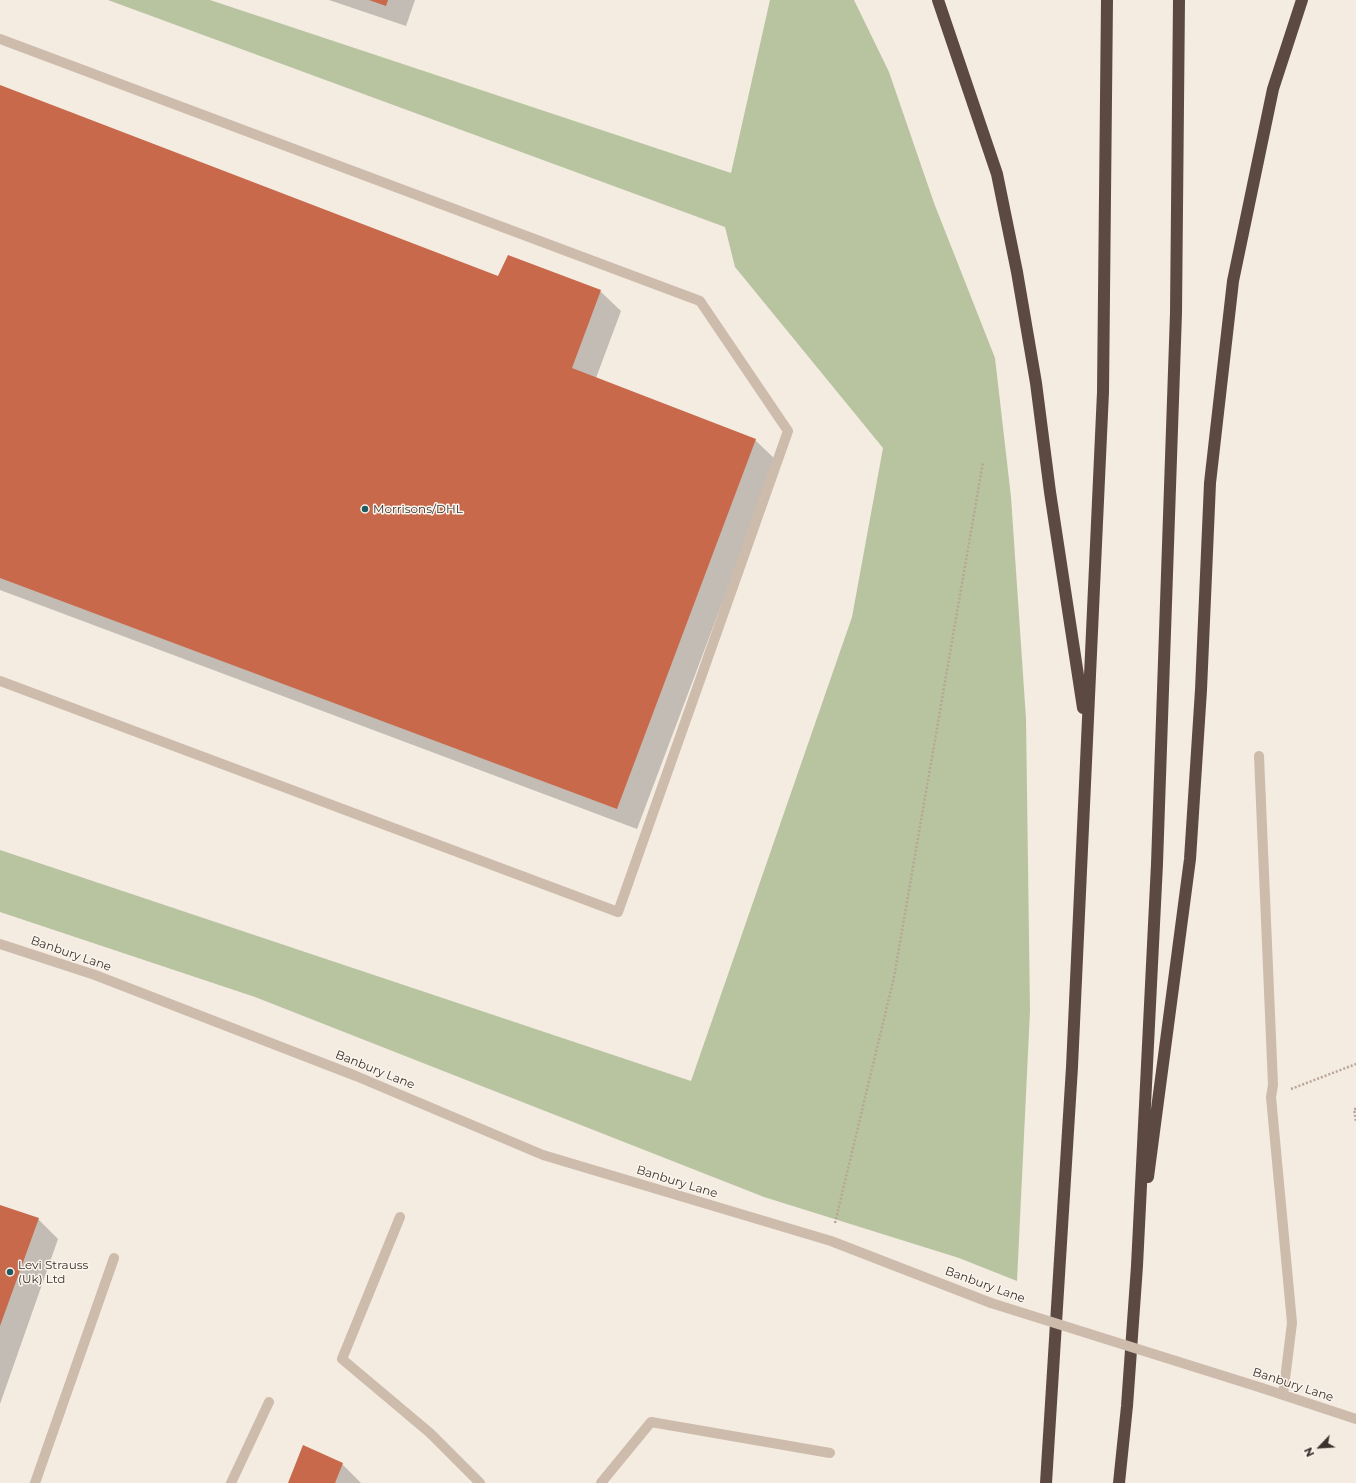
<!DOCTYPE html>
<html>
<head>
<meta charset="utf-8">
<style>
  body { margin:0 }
  #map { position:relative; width:1356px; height:1483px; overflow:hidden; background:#f4ebe1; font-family:Montserrat,sans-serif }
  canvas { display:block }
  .north { position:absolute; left:1300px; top:1427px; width:40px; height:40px; -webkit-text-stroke:3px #fbf5ee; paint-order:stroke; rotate:245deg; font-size:11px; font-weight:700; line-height:16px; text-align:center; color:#3b302b }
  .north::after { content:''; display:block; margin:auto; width:14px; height:18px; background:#3b302b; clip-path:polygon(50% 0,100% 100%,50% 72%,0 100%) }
</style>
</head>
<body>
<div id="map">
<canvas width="1356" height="1483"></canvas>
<div class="north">N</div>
</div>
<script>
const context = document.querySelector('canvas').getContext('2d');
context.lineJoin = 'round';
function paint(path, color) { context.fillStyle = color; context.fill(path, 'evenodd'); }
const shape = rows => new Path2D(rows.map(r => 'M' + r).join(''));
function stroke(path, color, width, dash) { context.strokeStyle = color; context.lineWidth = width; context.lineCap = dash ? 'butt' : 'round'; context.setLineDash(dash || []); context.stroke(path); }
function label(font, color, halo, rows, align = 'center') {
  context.font = font + ' Montserrat,sans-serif'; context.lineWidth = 3; context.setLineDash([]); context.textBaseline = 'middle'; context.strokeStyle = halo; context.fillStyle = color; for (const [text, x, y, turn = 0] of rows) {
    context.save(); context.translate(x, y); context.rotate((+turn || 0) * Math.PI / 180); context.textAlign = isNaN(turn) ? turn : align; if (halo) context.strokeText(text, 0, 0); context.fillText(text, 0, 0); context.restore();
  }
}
const green = shape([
  [108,0,210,0,731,173,770,0,854,0,889,72,934,203,995,358,1011,497,1026,719,1030,1011,1017,1281,959,1258,764,1197,255,997,0,912,0,850,691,1081,852,617,883,448,735,267,725,227]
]);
const shadow = shape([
  [329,0,415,0,406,26],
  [0,86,499,277,600,291,621,311,596,378,755,440,776,460,637,829,0,590],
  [0,1206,38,1219,58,1239,0,1404],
  [342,1464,361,1483,289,1483]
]);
const building = shape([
  [369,0,388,0,386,6],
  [0,85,498,276,508,255,601,290,572,368,756,439,617,809,0,578],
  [0,1205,39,1218,0,1326],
  [303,1445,343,1463,335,1483,288,1483]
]);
const path = shape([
  [1291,1089,1356,1064],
  [1356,1109,1354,1109,1356,1122],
  [835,1223,894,977,983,462]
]);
const minor = shape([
  [0,39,700,301,788,431,618,912,0,681],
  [1259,756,1273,1085,1271,1097,1292,1323,1283,1395],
  [0,944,95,975,356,1076,543,1155,831,1241,991,1303],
  [400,1217,342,1359,430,1433,480,1483],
  [1262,1388,1356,1419],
  [35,1483,114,1258],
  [231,1483,269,1402],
  [601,1483,651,1422,830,1453]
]);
const highway = shape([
  [938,0,997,174,1017,272,1036,383,1050,492,1083,708],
  [1148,1177,1190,859,1201,690,1210,483,1233,281,1273,89,1302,0],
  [1046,1483,1072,1067,1103,392,1107,0],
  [1119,1483,1127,1406,1137,1266,1157,864,1176,313,1179,0]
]);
const minorBridge = shape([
  [991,1303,1262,1388]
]);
const markers = [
  [365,509,4,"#1f5a5e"],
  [10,1272,4,"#1f5a5e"]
];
const poiNames = [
  ["Morrisons/DHL",373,509],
  ["Levi Strauss",18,1265],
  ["(Uk) Ltd",18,1279]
];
const streetNames = [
  ["Banbury Lane",71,954,19],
  ["Banbury Lane",375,1070,22],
  ["Banbury Lane",677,1182,17],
  ["Banbury Lane",985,1285,20],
  ["Banbury Lane",1293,1385,18]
];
paint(green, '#b8c4a0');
paint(shadow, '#0003');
paint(building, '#c8694b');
stroke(path, '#b9a596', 2.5, [2, 2]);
stroke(minor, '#cdbbac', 10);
stroke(highway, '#5c4a42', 12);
stroke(minorBridge, '#cdbbac', 10);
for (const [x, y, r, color] of markers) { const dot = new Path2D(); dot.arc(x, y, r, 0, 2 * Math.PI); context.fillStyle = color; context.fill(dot); stroke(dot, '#fbf5ee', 1.5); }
label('12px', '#3b302b', '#fbf5ee', poiNames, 'left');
label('12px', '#3b302b', '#fbf5ee', streetNames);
</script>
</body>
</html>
